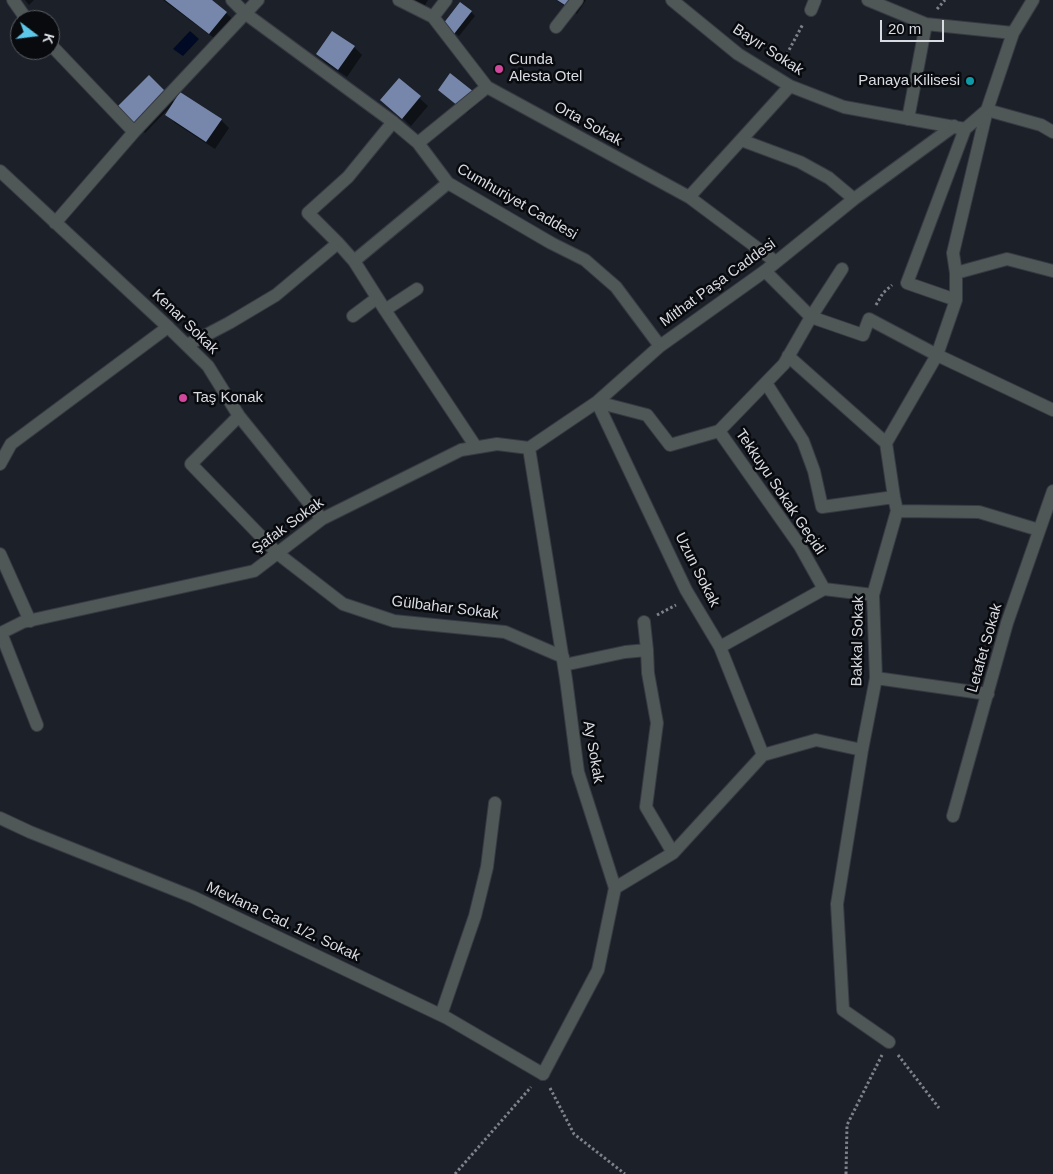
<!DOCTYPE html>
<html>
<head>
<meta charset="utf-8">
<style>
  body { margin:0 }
  #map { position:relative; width:1053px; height:1174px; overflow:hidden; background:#1c2029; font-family:Arial,sans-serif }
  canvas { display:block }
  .north { position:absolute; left:10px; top:10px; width:50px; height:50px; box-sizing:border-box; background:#080a0e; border:1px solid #5b5e63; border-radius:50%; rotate:105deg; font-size:14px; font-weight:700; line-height:20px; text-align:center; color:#d8dbe2 }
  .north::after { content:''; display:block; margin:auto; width:18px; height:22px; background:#5cc7e8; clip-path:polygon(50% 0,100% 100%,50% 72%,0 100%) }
  .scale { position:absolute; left:880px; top:20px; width:64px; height:22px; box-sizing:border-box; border:2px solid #d8dbe2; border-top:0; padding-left:6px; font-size:15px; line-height:18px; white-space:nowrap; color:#d8dbe2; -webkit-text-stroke:4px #080a0e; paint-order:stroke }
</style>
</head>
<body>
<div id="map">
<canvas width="1053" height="1174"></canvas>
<div class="north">K</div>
<div class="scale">20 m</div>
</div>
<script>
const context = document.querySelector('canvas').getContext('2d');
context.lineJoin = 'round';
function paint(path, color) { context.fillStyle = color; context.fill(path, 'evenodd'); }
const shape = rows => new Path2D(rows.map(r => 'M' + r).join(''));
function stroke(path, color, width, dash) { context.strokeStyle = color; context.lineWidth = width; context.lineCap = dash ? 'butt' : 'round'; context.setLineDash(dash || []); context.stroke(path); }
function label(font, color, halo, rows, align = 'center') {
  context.font = font + ' Arial,sans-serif'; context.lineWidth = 5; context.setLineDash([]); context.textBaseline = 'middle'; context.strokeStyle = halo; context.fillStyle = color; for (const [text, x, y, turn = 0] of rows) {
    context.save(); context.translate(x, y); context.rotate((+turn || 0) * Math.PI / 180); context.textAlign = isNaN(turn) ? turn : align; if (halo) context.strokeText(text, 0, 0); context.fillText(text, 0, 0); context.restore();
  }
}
const water = shape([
  [190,31,199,39,183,56,173,49]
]);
const shadow = shape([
  [25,0,34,0,29,5],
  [163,0,210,0,235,21,218,41],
  [401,0,428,0,421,12],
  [556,0,586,0,577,14],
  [471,12,475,16,459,36,448,28],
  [354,47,362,55,347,77,326,63,317,54],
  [149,77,175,103,221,120,229,128,215,149,175,123,167,115,170,107,145,133,119,107],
  [399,80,428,106,411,126,382,100],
  [439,90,473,93,481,101,467,113]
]);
const building = shape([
  [165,0,212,0,227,12,209,34],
  [557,0,573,0,568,7],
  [460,2,472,11,454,34,443,24],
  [332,31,355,46,338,70,316,54],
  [450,73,474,92,458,106,438,90],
  [149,75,167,93,136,125,117,107],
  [399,78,421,96,402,119,380,100],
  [180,92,222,119,206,142,165,115]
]);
const path = shape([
  [937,9,945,0],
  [782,63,803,24],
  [876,305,883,293,892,285],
  [657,615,676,605],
  [898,1055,939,1108],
  [550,1088,574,1134,625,1174],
  [455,1174,531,1087],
  [846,1174,847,1125,882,1055]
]);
const lane = shape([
  [13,0,27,20],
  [232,0,246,14,393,122,418,143,448,183,551,243,585,260,616,287,660,346],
  [399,0,433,17,487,87,689,197,776,262],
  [672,0,738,54,790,86,844,107,965,129,987,110,1041,125,1053,132],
  [868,0,926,24,1013,33],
  [1033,0,1013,33,987,110,953,253,956,273,956,300,937,355,1053,410],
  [811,10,815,0],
  [433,17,446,0],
  [556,27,577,0],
  [50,44,134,132,55,223],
  [790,86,741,140,800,162,829,178,854,199],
  [908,119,926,24],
  [134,132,258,0],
  [418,143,487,87],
  [0,171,168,327,208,366,239,416,322,519],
  [689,197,741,140],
  [338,243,308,213,348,177,393,122],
  [354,261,448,183],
  [765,271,811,317,863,335,869,319,937,355,886,443,894,497,897,511,873,595,876,678,862,750,837,904,843,1010,889,1042],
  [956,273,1007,259,1053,271],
  [956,300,907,283,965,129],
  [385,310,476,447],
  [353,316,377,298],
  [187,345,229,323,276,295,338,243,354,261,385,310,417,289],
  [788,356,886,443],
  [766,383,803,441,814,471,822,507,894,497],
  [597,402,686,590,720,647,763,755],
  [597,402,647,415,670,445,719,431,800,546,824,589],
  [239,416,191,464,277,553,343,604,394,621,505,632,563,657],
  [719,431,784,364,811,317,842,269],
  [529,448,566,679,578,772,615,888,598,970,543,1074],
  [897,511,979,512,1039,530],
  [1,633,23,622,254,571,322,519,461,450,497,444,529,448,597,402,660,346,765,271,854,199,954,126],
  [720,647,824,589,873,595],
  [647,650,648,673,657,723,646,807,673,853],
  [564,665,625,652,647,650,644,622],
  [876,678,988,694],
  [953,816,1007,623,1053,491],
  [615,888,673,853,763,755,816,740,862,750]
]);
const street = shape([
  [0,464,11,444,168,327],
  [0,554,30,621],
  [0,633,1,633,37,725],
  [0,818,30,832,193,897,447,1018,543,1074],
  [441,1015,475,916,487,867,495,803]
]);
const markers = [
  [499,69,5,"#d1479c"],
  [970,81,5,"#0f9aa8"],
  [183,398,5,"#d1479c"]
];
const streetNames = [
  ["Bayır Sokak",768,50,33],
  ["Orta Sokak",588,124,29],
  ["Cumhuriyet Caddesi",517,202,30],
  ["Mithat Paşa Caddesi",718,283,-36],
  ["Kenar Sokak",185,322,44],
  ["Tekkuyu Sokak Geçidi",780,492,56],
  ["Şafak Sokak",288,526,-36],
  ["Uzun Sokak",697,570,63],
  ["Gülbahar Sokak",445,608,7],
  ["Bakkal Sokak",858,641,-89],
  ["Letafet Sokak",985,648,-74],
  ["Ay Sokak",593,752,80],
  ["Mevlana Cad. 1/2. Sokak",283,922,25]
];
const poiNames = [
  ["Cunda",509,60],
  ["Alesta Otel",509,77],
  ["Panaya Kilisesi",960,81,"right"],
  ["Taş Konak",193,398]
];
paint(water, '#010a24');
paint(shadow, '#0007');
paint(building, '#7687ab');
stroke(lane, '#363a43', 14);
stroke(street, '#363a43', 14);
stroke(path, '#7e8189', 3, [2.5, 2.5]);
stroke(lane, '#505757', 12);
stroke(street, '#505757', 12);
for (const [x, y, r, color] of markers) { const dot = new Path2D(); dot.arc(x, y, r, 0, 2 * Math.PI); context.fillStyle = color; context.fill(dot); stroke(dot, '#080a0e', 2); }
label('15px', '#d8dbe2', '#080a0e', streetNames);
label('15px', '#d8dbe2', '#080a0e', poiNames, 'left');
</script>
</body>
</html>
